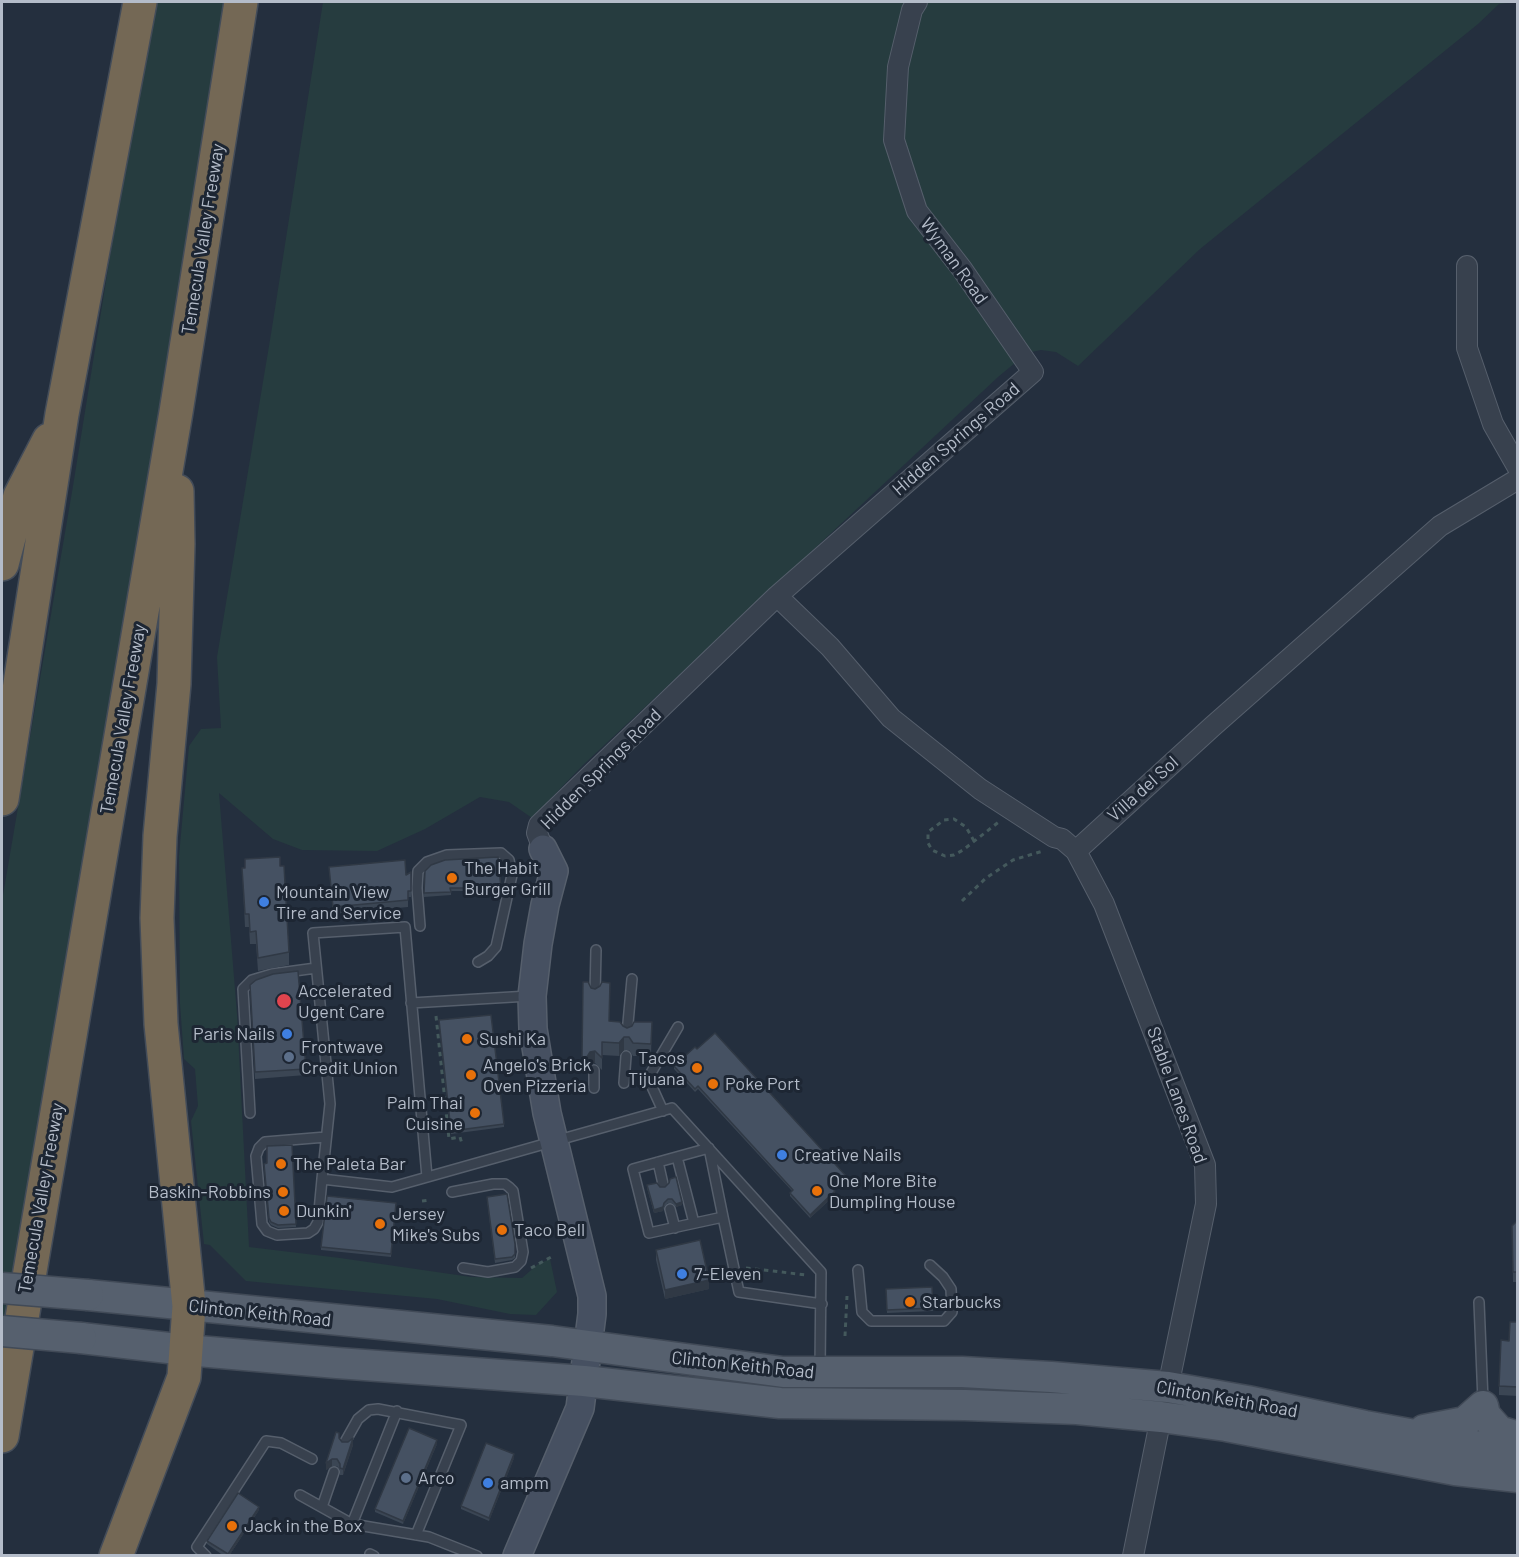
<!DOCTYPE html>
<html>
<head>
<meta charset="utf-8">
<style>
  body { margin:0 }
  #map { position:relative; width:1519px; height:1557px; overflow:hidden; background:#242f3e; font-family:Barlow,sans-serif }
  canvas { display:block }
  .frame { position:absolute; inset:0; border:3px solid #b4bcc9; pointer-events:none }
</style>
</head>
<body>
<div id="map">
<canvas width="1519" height="1557"></canvas>
<div class="frame"></div>
</div>
<script>
const context = document.querySelector('canvas').getContext('2d');
context.lineJoin = 'round';
function paint(path, color) { context.fillStyle = color; context.fill(path, 'evenodd'); }
const shape = rows => new Path2D(rows.map(r => 'M' + r).join(''));
function stroke(path, color, width, dash) { context.strokeStyle = color; context.lineWidth = width; context.lineCap = dash ? 'butt' : 'round'; context.setLineDash(dash || []); context.stroke(path); }
function label(font, color, halo, rows, align = 'center') {
  context.font = font + ' Barlow,sans-serif'; context.lineWidth = 6; context.setLineDash([]); context.textBaseline = 'middle'; context.strokeStyle = halo; context.fillStyle = color; for (const [text, x, y, turn = 0] of rows) {
    context.save(); context.translate(x, y); context.rotate((+turn || 0) * Math.PI / 180); context.textAlign = isNaN(turn) ? turn : align; if (halo) context.strokeText(text, 0, 0); context.fillText(text, 0, 0); context.restore();
  }
}
const green = shape([
  [151,2,228,2,198,191,2,1343,2,901,73,486],
  [323,2,1517,2,1499,4,1478,24,1200,249,1078,366,1056,352,1041,350,1027,353,998,377,583,765,532,818,509,802,480,797,425,829,377,851,302,850,273,839,219,793,237,1014,249,1247,340,1258,471,1277,522,1278,538,1264,550,1259,557,1292,536,1315,510,1314,437,1299,246,1281,210,1245,204,1244,191,1121,198,1106,195,1069,184,1059,180,1004,179,856,189,746,201,729,221,728,217,657,271,334]
]);
const path = shape([
  [974,841,966,827,954,819,944,820,928,832,928,843,932,850,945,856,954,855,963,850,1000,821],
  [962,901,986,878,1013,860,1043,851],
  [436,1016,449,1139,460,1137,462,1144],
  [422,1201,430,1200],
  [531,1268,553,1256],
  [746,1268,807,1275],
  [845,1336,847,1296]
]);
const lane = shape([
  [420,926,417,888,418,871,427,862,447,855,501,853,509,860,512,875,496,947,488,956,478,962],
  [595,995,596,950],
  [411,1003,529,996],
  [627,1034,632,979],
  [624,1083,626,1056],
  [594,1088,594,1070],
  [663,1111,648,1078,678,1027],
  [250,1113,243,989,252,980,272,974,316,968],
  [677,1157,694,1223],
  [658,1162,663,1184],
  [427,1177,405,927,313,933,330,1104,322,1179,392,1187,672,1108,821,1272,820,1368],
  [322,1179,318,1222,314,1229,308,1233,277,1235,267,1231,262,1224,256,1156,259,1148,265,1142,326,1137],
  [452,1192,493,1184,505,1184,509,1187,513,1191,523,1252,521,1261,515,1267,488,1272,463,1268],
  [670,1209,675,1228],
  [723,1217,709,1148,633,1169,649,1233,723,1217,739,1292,822,1304],
  [858,1270,862,1312,871,1321,944,1321,952,1312,951,1289,943,1277,930,1265],
  [1479,1302,1483,1401],
  [345,1442,358,1419,369,1410,378,1409,461,1425,416,1535],
  [300,1495,352,1524,429,1537,477,1556],
  [322,1507,334,1472],
  [352,1524,397,1411],
  [370,1554,374,1556],
  [206,1556,197,1547,266,1441,281,1443,312,1459]
]);
const street = shape([
  [1467,266,1467,348,1493,424,1518,468],
  [777,596,830,647,891,718,980,789,1054,837,1062,839,1076,851,1104,904,1205,1165,1206,1204,1168,1387],
  [543,849,537,833,539,825,777,596,1033,372,962,269,917,211,894,140,898,67,912,10,917,2],
  [1076,851,1213,726,1440,526,1518,479],
  [1133,1556,1161,1417]
]);
const secondary = shape([
  [517,1556,580,1408,592,1314,592,1296,547,1113,533,1029,532,996,538,944,545,905,554,871,543,849]
]);
const primary = shape([
  [88,1295,552,1341,783,1372,962,1372,1051,1377,1168,1387,1247,1401,1365,1426,1481,1447,1518,1449],
  [81,1338,186,1350,337,1363,584,1381,780,1403,965,1405,1077,1409,1161,1417,1226,1426,1455,1470,1518,1477],
  [1424,1430,1465,1422,1483,1406,1485,1415,1499,1431,1518,1437]
]);
const highway = shape([
  [2,564,20,496,49,440],
  [2,799,62,414,140,2],
  [2,1436,176,412,241,2],
  [116,1556,184,1377,189,1306,161,1024,157,918,160,836,174,684,178,544,177,491]
]);
const primaryBridge = shape([
  [2,1288,88,1295],
  [2,1331,81,1338]
]);
const wall = shape([
  [329,867,406,875,411,872,411,897,408,897,408,907,333,914],
  [242,868,289,952,289,965,258,971,256,944,250,944,249,927,245,927],
  [425,871,501,888,501,891,480,893,480,891,451,891,451,895,424,897],
  [583,982,609,1021,627,1028,652,1022,651,1056,633,1056,629,1050,624,1050,619,1056,602,1055,602,1070,595,1063,590,1065,587,1070,582,1070],
  [250,992,306,1069,306,1075,255,1079],
  [439,1023,504,1124,504,1127,451,1134],
  [674,1066,846,1179,834,1190,835,1195,810,1218,790,1196,790,1193,792,1191,698,1089,695,1092,674,1069],
  [292,1145,296,1227,278,1228,271,1225,269,1222,264,1167,267,1163],
  [647,1185,660,1187,682,1205,676,1207,672,1203,668,1203,664,1207,663,1211,654,1213,647,1188],
  [487,1200,515,1244,515,1258,512,1260,495,1263],
  [396,1203,391,1257,321,1250,321,1247],
  [1518,1220,1518,1282,1513,1282,1512,1226],
  [656,1250,709,1289,665,1299,656,1260],
  [932,1287,933,1311,887,1313,886,1289],
  [1518,1322,1518,1396,1499,1395,1499,1386,1509,1341],
  [339,1438,342,1442,353,1445,343,1475,340,1475,340,1470,337,1466,332,1466,326,1470],
  [437,1444,403,1524,375,1512,375,1509],
  [514,1458,489,1521,461,1509,461,1506],
  [259,1510,229,1556,224,1556,207,1544,207,1541]
]);
const shadedWall = shape([
  [624,1037,624,1050,619,1056,619,1043],
  [595,1051,595,1063,590,1065,587,1070,587,1057,590,1052],
  [846,1176,846,1179,833,1192,833,1189],
  [835,1191,835,1195,810,1218,810,1215],
  [682,1202,682,1205,676,1207,676,1204],
  [663,1207,663,1211,654,1213,654,1210],
  [709,1280,709,1289,665,1299,665,1290],
  [353,1438,353,1445,343,1475,343,1469],
  [437,1440,437,1444,403,1524,403,1521],
  [514,1454,514,1458,489,1521,489,1518],
  [332,1459,332,1466,326,1470,326,1463],
  [259,1507,259,1510,229,1556,228,1556]
]);
const building = shape([
  [280,857,280,866,284,866,289,952,258,958,256,931,250,932,249,914,245,914,242,868,245,868,245,859,280,857],
  [498,857,501,888,480,890,480,888,450,888,451,892,424,893,425,871,431,865,445,860,498,857],
  [405,860,406,875,411,872,411,891,408,891,408,900,333,907,329,867,405,860],
  [298,971,306,1069,255,1072,250,985,256,980,273,974,298,971],
  [583,982,588,982,591,988,595,989,600,986,602,982,610,983,609,1021,620,1022,623,1026,627,1028,632,1026,634,1022,652,1022,651,1044,633,1043,629,1037,624,1037,619,1043,602,1042,602,1058,595,1051,590,1052,587,1057,582,1057,583,982],
  [491,1015,504,1124,451,1131,439,1020,491,1015],
  [715,1033,846,1176,833,1189,835,1191,810,1215,790,1193,793,1190,698,1086,695,1089,674,1066,695,1047,697,1049,715,1033],
  [292,1145,296,1224,278,1225,271,1222,269,1218,264,1164,267,1163,267,1146,292,1145],
  [676,1177,682,1202,676,1204,672,1199,668,1199,664,1203,663,1207,654,1210,647,1185,657,1183,660,1187,665,1187,669,1183,670,1179,676,1177],
  [507,1194,515,1244,515,1254,512,1257,495,1259,487,1197,507,1194],
  [327,1196,396,1203,391,1254,321,1247,327,1196],
  [1518,1220,1518,1272,1513,1272,1512,1226,1518,1220],
  [700,1240,709,1280,665,1290,656,1250,700,1240],
  [932,1287,933,1308,887,1310,886,1289,932,1287],
  [1510,1322,1518,1322,1518,1387,1499,1386,1501,1340,1509,1341,1510,1322],
  [409,1428,437,1440,403,1521,375,1509,409,1428],
  [336,1432,339,1433,339,1438,342,1442,348,1442,353,1438,343,1469,340,1468,340,1464,337,1459,332,1459,326,1463,336,1432],
  [486,1443,514,1454,489,1518,461,1506,486,1443],
  [238,1493,259,1507,228,1554,207,1541,238,1493]
]);
const markers = [
  [452,878,6,"#e8710a"],
  [264,902,6,"#3f7fe0"],
  [284,1001,8,"#e0444e"],
  [287,1034,6,"#3f7fe0"],
  [467,1039,6,"#e8710a"],
  [289,1057,6,"#5c6f8a"],
  [697,1068,6,"#e8710a"],
  [471,1075,6,"#e8710a"],
  [713,1084,6,"#e8710a"],
  [475,1113,6,"#e8710a"],
  [782,1155,6,"#3f7fe0"],
  [281,1164,6,"#e8710a"],
  [817,1191,6,"#e8710a"],
  [283,1192,6,"#e8710a"],
  [284,1211,6,"#e8710a"],
  [380,1224,6,"#e8710a"],
  [502,1230,6,"#e8710a"],
  [682,1274,6,"#3f7fe0"],
  [910,1302,6,"#e8710a"],
  [406,1478,6,"#5c6f8a"],
  [488,1483,6,"#3f7fe0"],
  [232,1526,6,"#e8710a"]
];
const streetNames = [
  ["Temecula Valley Freeway",203,239,-81],
  ["Wyman Road",954,261,54],
  ["Hidden Springs Road",956,439,-41],
  ["Temecula Valley Freeway",123,719,-80],
  ["Hidden Springs Road",601,769,-45],
  ["Villa del Sol",1143,789,-42],
  ["Stable Lanes Road",1177,1095,70],
  ["Temecula Valley Freeway",41,1198,-80],
  ["Clinton Keith Road",260,1313,6],
  ["Clinton Keith Road",743,1365,6],
  ["Clinton Keith Road",1227,1399,10]
];
const poiNames = [
  ["The Habit",464,868],
  ["Burger Grill",464,889],
  ["Mountain View",276,892],
  ["Tire and Service",276,913],
  ["Accelerated",298,991],
  ["Ugent Care",298,1012],
  ["Paris Nails",275,1034,"right"],
  ["Sushi Ka",479,1039],
  ["Frontwave",301,1047],
  ["Credit Union",301,1068],
  ["Tacos",685,1058,"right"],
  ["Tijuana",685,1079,"right"],
  ["Angelo's Brick",483,1065],
  ["Oven Pizzeria",483,1086],
  ["Poke Port",725,1084],
  ["Palm Thai",463,1103,"right"],
  ["Cuisine",463,1124,"right"],
  ["Creative Nails",794,1155],
  ["The Paleta Bar",293,1164],
  ["One More Bite",829,1181],
  ["Dumpling House",829,1202],
  ["Baskin-Robbins",271,1192,"right"],
  ["Dunkin'",296,1211],
  ["Jersey",392,1214],
  ["Mike's Subs",392,1235],
  ["Taco Bell",514,1230],
  ["7-Eleven",694,1274],
  ["Starbucks",922,1302],
  ["Arco",418,1478],
  ["ampm",500,1483],
  ["Jack in the Box",244,1526]
];
paint(green, '#263c3f');
stroke(lane, '#565f6c', 12);
stroke(street, '#565f6c', 22);
stroke(secondary, '#565f6c', 30);
stroke(primary, '#414a57', 33);
stroke(highway, '#434c59', 36);
stroke(path, '#44595c', 3, [4.5, 4.5]);
stroke(lane, '#38414e', 9);
stroke(street, '#38414e', 20);
stroke(secondary, '#465061', 27);
stroke(primary, '#56606e', 30);
stroke(highway, '#746855', 33);
stroke(primaryBridge, '#414a57', 33, []);
stroke(primaryBridge, '#56606e', 30);
paint(wall, '#3b4654');
paint(shadedWall, '#303945');
paint(building, '#455162');
stroke(building, '#303945', 1.5);
for (const [x, y, r, color] of markers) { const dot = new Path2D(); dot.arc(x, y, r, 0, 2 * Math.PI); context.fillStyle = color; context.fill(dot); stroke(dot, '#1d2633', 2); }
label('18px', '#b4bcc9', '#1d2633', streetNames);
label('18px', '#b4bcc9', '#1d2633', poiNames, 'left');
</script>
</body>
</html>
